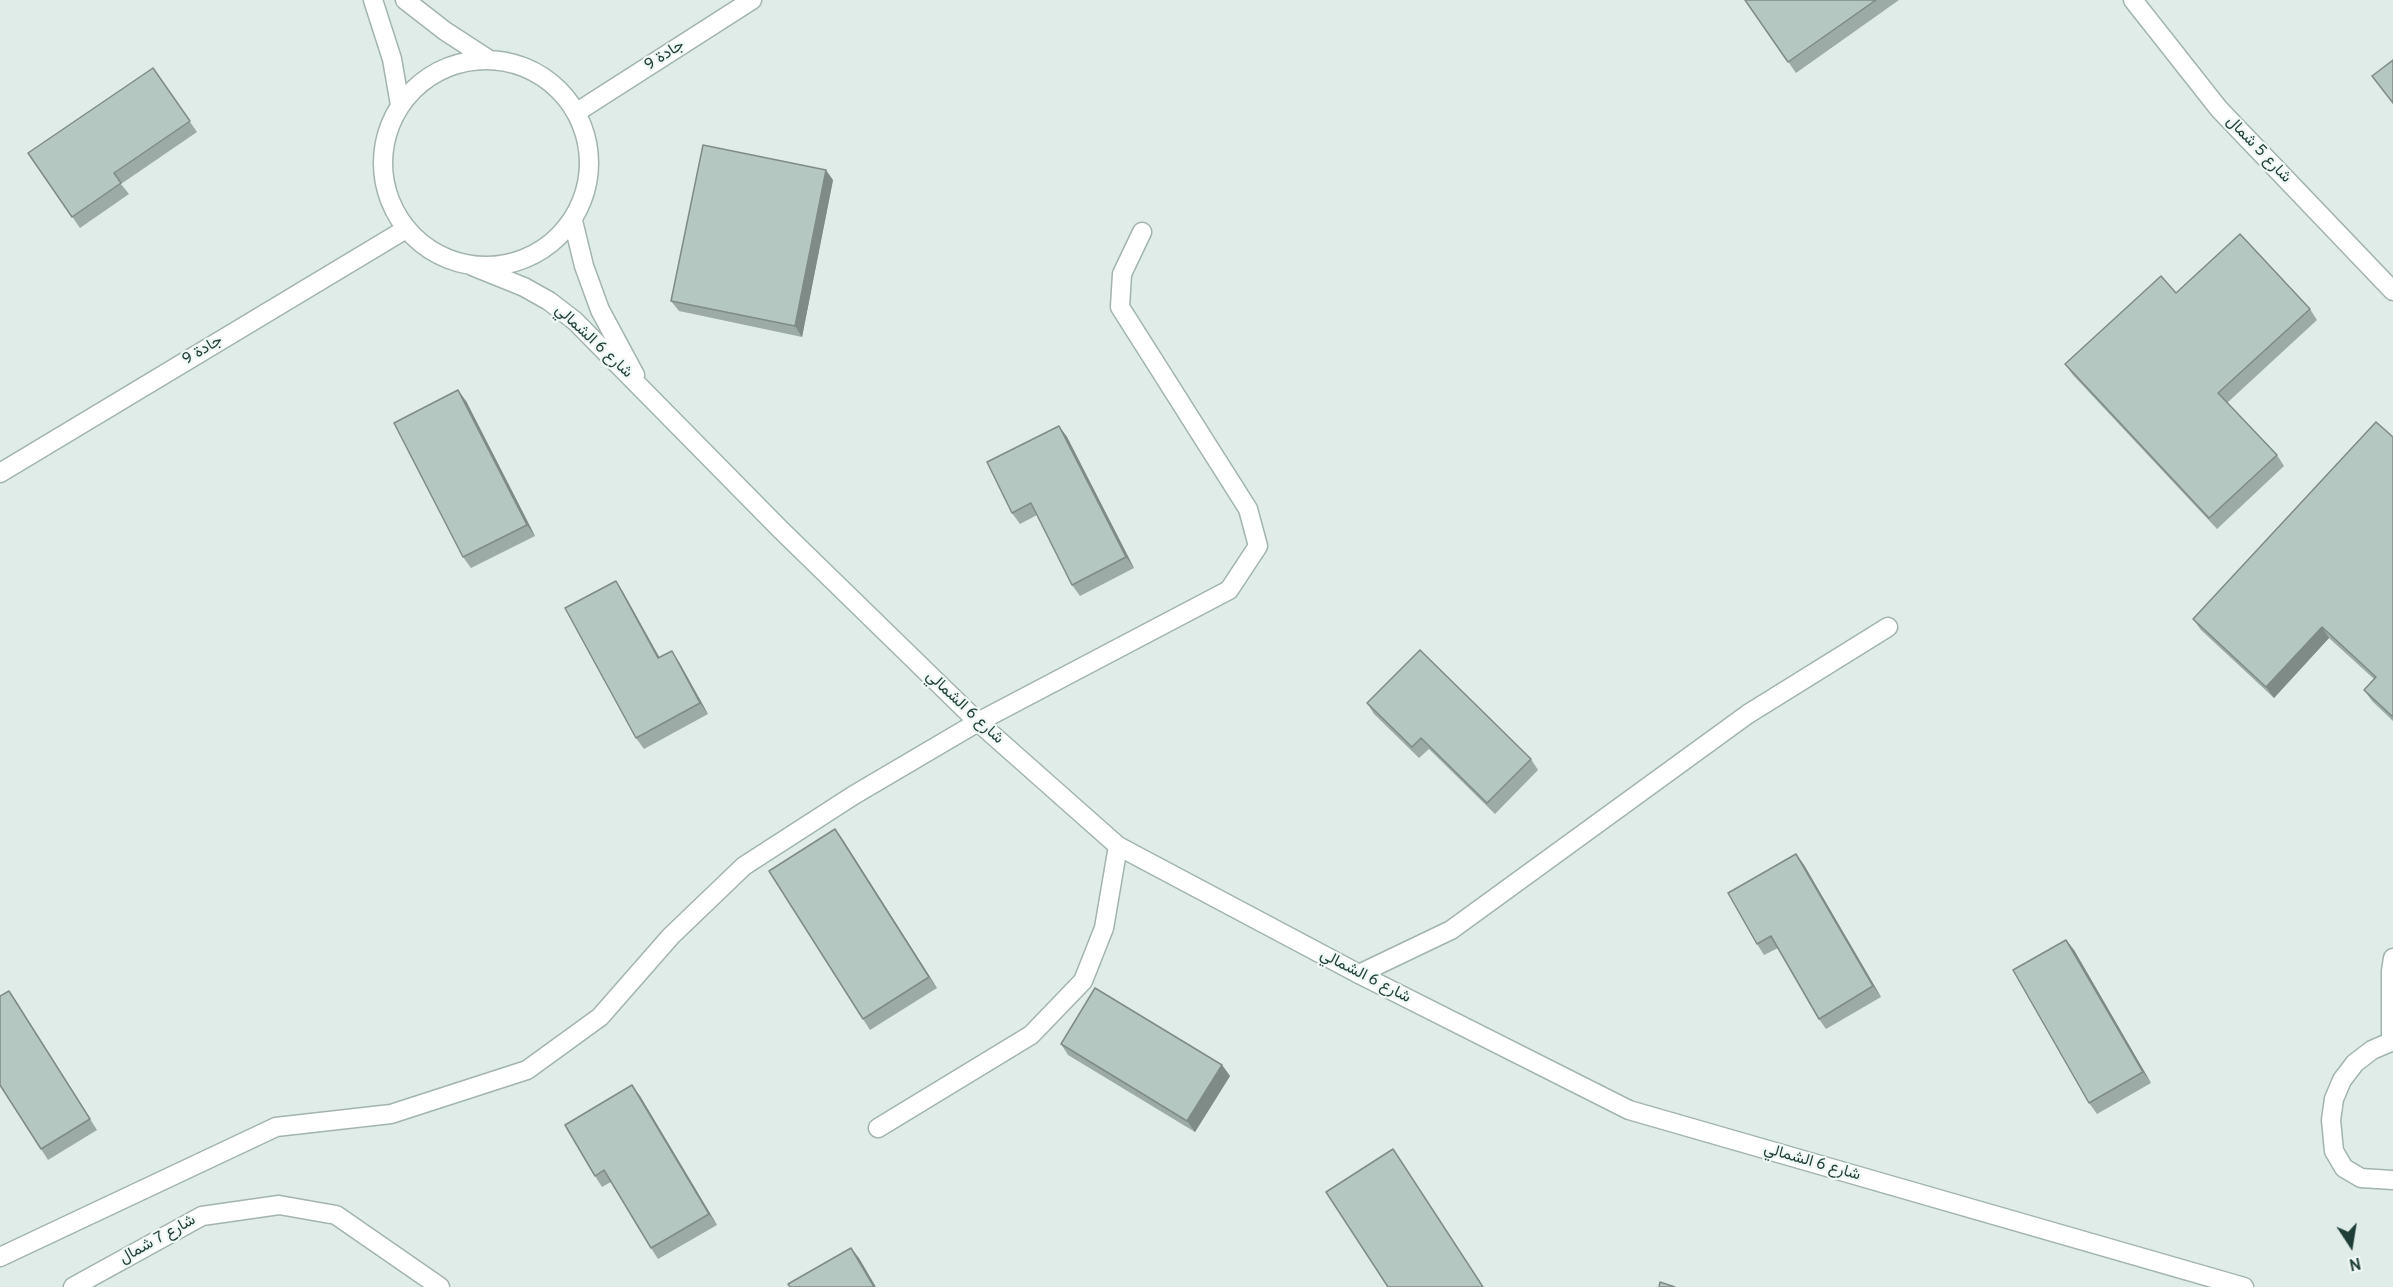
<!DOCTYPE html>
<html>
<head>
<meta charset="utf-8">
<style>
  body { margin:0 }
  #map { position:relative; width:2393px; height:1287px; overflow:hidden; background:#e0ece8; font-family:Overpass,sans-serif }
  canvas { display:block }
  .north { position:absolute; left:2321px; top:1215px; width:60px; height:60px; -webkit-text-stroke:4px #f0f8f5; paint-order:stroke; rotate:168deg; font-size:16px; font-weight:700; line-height:24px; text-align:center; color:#1f3e38 }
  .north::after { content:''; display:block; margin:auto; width:21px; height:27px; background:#1f3e38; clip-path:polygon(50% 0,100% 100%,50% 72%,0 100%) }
</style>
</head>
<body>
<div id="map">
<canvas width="2393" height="1287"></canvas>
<div class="north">N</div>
</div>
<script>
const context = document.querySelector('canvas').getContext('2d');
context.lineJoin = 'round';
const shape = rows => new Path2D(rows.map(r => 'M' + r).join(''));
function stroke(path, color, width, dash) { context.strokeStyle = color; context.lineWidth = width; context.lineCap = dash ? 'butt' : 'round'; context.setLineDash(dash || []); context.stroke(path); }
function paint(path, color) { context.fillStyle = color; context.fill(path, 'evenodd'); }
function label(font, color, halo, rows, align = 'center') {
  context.font = font + ' Overpass,Vazirmatn,sans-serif'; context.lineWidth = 4.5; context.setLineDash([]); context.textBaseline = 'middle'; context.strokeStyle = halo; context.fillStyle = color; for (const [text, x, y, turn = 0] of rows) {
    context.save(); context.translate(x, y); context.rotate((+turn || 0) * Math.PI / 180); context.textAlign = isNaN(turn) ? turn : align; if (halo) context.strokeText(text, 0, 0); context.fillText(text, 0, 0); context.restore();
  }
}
const service = shape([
  [2391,1041,2391,971,2393,958],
  [2393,1041,2372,1050,2355,1063,2342,1080,2334,1099,2331,1120,2334,1151,2344,1168,2361,1178,2393,1180]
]);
const minor = shape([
  [2133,0,2219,109,2393,291],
  [577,112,752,0],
  [0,473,406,229],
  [1359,974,1451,930,1748,714,1888,627],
  [878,1128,1031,1035,1083,981,1104,928,1118,846],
  [0,1257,276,1127,391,1114,527,1070,600,1017,671,936,744,866,854,795,978,722,1229,590,1258,546,1248,509,1120,307,1122,274,1142,232],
  [73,1287,202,1216,279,1205,336,1215,440,1287]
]);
const tertiary = shape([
  [373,0,392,59,400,105],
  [405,0,445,31,488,59],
  '383 163a103 103 0 1 1 206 0a103 103 0 1 1-206 0Z',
  [573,221,584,266,600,310,635,375],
  [472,266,524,287,549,301,575,321,781,530,978,722,1118,846,1359,974,1629,1110,2244,1287]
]);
const wall = shape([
  [1745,0,1899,0,1796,73],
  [153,68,197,132,121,184,129,194,80,228,28,153],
  [833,180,802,337,679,311,671,301],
  [2176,293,2310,309,2317,320,2227,403,2277,455,2284,466,2217,529,2073,375,2065,364],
  [466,401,535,536,471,568,463,557],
  [1059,426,1067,437,1134,568,1080,596,1072,585,1037,515,1020,524,1012,513],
  [2393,437,2393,721,2372,701,2364,690,2374,679,2329,638,2274,698,2201,630,2193,619],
  [616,581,623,592,659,658,679,662,708,714,644,749,636,738],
  [1367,703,1531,759,1538,770,1495,814,1429,749,1419,758,1374,714],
  [843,840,937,988,870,1030,863,1019],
  [1796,854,1804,865,1881,997,1826,1029,1819,1019,1778,948,1764,955,1757,944],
  [2066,940,2074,950,2151,1083,2097,1114,2089,1103],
  [9,991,97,1130,48,1160,41,1149],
  [1061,1044,1222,1065,1230,1076,1195,1132,1068,1055],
  [640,1096,717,1225,658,1259,651,1248,611,1182,602,1187,595,1176]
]);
const shadedWall = shape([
  [826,170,833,180,802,337,795,326],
  [458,390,466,401,535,536,527,525],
  [1059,426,1067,437,1134,568,1126,557],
  [616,581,623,592,666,669,658,658],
  [2322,627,2329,638,2274,698,2266,687],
  [672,651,679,662,708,714,700,703],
  [835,829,843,840,937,988,929,977],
  [1796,854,1804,865,1881,997,1873,986],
  [2066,940,2074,950,2151,1083,2143,1072],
  [9,991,16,1001,97,1130,90,1119],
  [1222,1065,1230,1076,1195,1132,1187,1121],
  [632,1085,640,1096,717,1225,709,1214],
  [851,1248,859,1258,876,1287,874,1287]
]);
const building = shape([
  [1745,0,1876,0,1788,62,1745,0],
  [2393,60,2393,103,2372,76,2393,60],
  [153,68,190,121,114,173,121,183,72,217,28,153,153,68],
  [703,145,826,170,795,326,671,301,703,145],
  [2240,234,2310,309,2218,393,2277,455,2209,518,2065,364,2161,276,2176,293,2240,234],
  [458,390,527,525,463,557,394,423,458,390],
  [2376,422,2393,437,2393,717,2364,690,2376,677,2322,627,2266,687,2193,619,2376,422],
  [1059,426,1126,557,1072,585,1031,503,1012,513,987,462,1059,426],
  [616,581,658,658,672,651,700,703,636,738,565,608,616,581],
  [1420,650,1531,759,1487,803,1421,738,1412,747,1367,703,1420,650],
  [835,829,929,977,863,1019,769,871,835,829],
  [1796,854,1873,986,1819,1019,1771,936,1757,944,1728,893,1796,854],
  [2066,940,2143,1072,2089,1103,2013,970,2066,940],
  [1095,988,1222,1065,1187,1121,1061,1044,1095,988],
  [9,991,90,1119,41,1149,0,1085,0,996,9,991],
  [632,1085,709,1214,651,1248,604,1170,595,1176,565,1125,632,1085],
  [1393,1149,1483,1287,1388,1287,1326,1192,1393,1149],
  [851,1248,874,1287,790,1287,788,1284,851,1248],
  [1660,1282,1675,1287,1659,1287,1660,1282]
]);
const streetNames = [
  ["جادة 9",665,56,-33],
  ["شارع 5 شمال",2258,150,46],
  ["شارع 6 الشمالي",593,342,43],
  ["جادة 9",203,351,-31],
  ["شارع 6 الشمالي",964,708,43],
  ["شارع 6 الشمالي",1365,977,27],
  ["شارع 6 الشمالي",1812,1163,16],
  ["شارع 7 شمال",158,1240,-29]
];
stroke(service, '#a2b4b0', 21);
stroke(minor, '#a2b4b0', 21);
stroke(tertiary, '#a2b4b0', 21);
stroke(service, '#fff', 18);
stroke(minor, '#fff', 18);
stroke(tertiary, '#fff', 18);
paint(wall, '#9caba6');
paint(shadedWall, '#7f8b87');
paint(building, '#b5c7c1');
stroke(building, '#7f8b87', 1.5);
label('16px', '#1f3e38', '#f0f8f5', streetNames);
</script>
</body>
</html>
